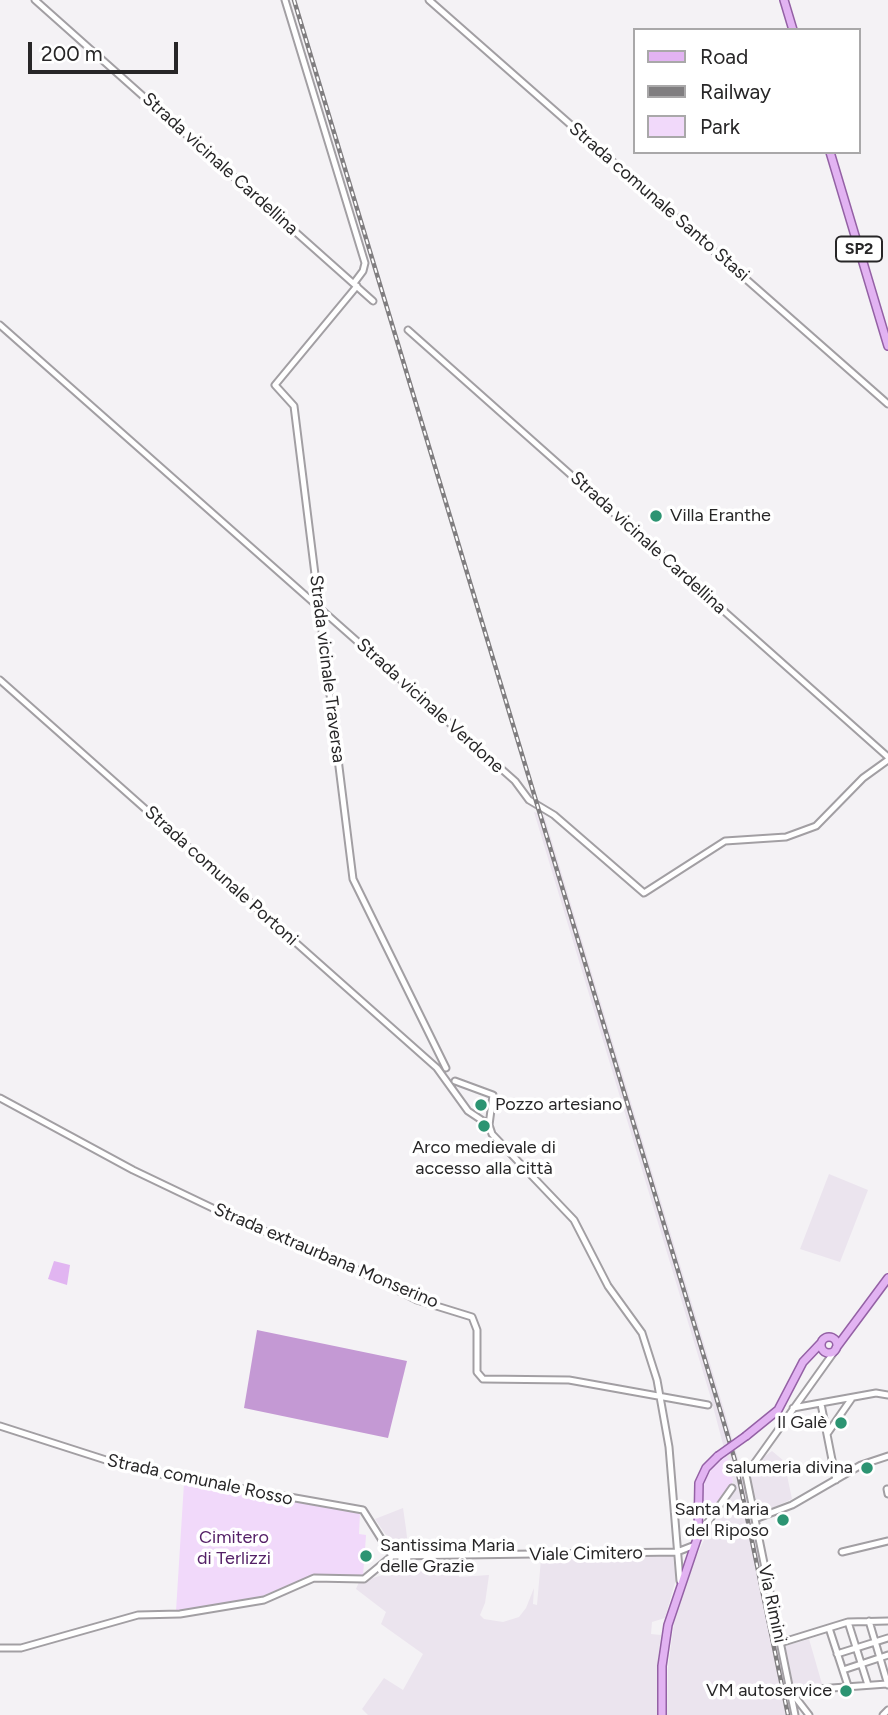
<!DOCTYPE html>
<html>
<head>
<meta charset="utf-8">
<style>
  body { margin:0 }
  #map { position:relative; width:888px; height:1715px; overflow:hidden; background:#f4f2f5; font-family:Figtree,sans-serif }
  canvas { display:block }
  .legend { position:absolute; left:633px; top:28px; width:228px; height:126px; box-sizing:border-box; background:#fff; border:2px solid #a9a8a9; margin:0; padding:9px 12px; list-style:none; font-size:21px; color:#272627 }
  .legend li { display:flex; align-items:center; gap:14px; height:35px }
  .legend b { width:35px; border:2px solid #a9a8a9 }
  .scale { position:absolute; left:28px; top:42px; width:150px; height:32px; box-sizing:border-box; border:4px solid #272627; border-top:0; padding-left:9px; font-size:21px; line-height:24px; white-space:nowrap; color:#272627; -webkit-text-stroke:5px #fff; paint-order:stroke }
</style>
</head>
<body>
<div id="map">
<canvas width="888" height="1715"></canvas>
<ul class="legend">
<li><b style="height:9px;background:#e2b3f2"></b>Road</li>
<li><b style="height:9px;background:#807e80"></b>Railway</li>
<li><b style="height:19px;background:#f1d9fa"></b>Park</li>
</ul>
<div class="scale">200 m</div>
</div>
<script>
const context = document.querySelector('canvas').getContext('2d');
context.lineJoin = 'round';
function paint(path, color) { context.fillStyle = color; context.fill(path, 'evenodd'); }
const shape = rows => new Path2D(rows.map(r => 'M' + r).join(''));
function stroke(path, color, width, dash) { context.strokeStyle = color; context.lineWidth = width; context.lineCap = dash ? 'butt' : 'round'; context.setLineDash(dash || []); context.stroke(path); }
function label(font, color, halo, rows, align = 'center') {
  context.font = font + ' Figtree,sans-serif'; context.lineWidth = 7; context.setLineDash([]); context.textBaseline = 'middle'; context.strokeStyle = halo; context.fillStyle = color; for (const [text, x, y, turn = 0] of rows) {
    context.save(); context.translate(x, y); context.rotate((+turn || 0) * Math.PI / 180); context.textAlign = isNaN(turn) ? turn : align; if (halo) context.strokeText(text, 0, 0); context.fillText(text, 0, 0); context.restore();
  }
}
const built = shape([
  [534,812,544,815,725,1413,744,1480,791,1715,667,1715,668,1667,674,1623,691,1567,706,1536,735,1490,710,1395],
  [829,1174,868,1190,840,1262,800,1249],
  [772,1451,784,1461,792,1499,762,1513,756,1511,750,1474,757,1462],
  [403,1508,406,1529,408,1546,390,1541,375,1519],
  [673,1556,676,1579,665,1618,652,1622,651,1634,661,1635,658,1660,659,1715,368,1715,362,1709,384,1678,403,1690,423,1654,381,1624,386,1612,356,1589,359,1582,424,1563,460,1561,459,1577,489,1575,485,1603,480,1615,484,1619,503,1622,519,1617,526,1608,534,1588,533,1604,537,1605,541,1559],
  [809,1639,822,1684,797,1687,793,1683,785,1646]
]);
const green = shape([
  [727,1456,733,1482,709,1513,705,1513,702,1499,705,1480,714,1466],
  [184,1483,360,1513,359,1534,366,1535,365,1550,374,1553,373,1560,364,1562,363,1577,314,1574,260,1597,176,1611]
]);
const forest = shape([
  [257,1330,407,1361,388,1438,244,1408]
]);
const water = shape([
  [54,1261,70,1265,67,1285,48,1279]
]);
const minor = shape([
  [35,0,373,301],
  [285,0,365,263,363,271,354,283],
  [429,0,888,404],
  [357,286,275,385,294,406,353,879,446,1068],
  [0,325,515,781,529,800,554,815,644,893,725,841,786,837,816,826,863,778,888,760],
  [408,330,888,757],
  [0,680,437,1068,468,1111,489,1125],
  [455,1081,493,1095,489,1125,492,1134,574,1220,608,1286,642,1333,657,1380,669,1447,680,1581],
  [0,1098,133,1170,248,1225,322,1252,417,1300,472,1317,477,1330,477,1372,483,1379,569,1380,708,1405],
  [821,1404,836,1480],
  [793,1408,876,1393,888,1395],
  [0,1426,137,1470,363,1510,392,1556],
  [827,1434,852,1398],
  [887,1489,888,1494],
  [755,1519,792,1505,861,1465,888,1456],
  [698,1536,732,1488],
  [842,1552,888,1541],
  [392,1556,677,1552,695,1545],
  [869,1621,888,1685],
  [848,1622,868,1685],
  [829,1628,848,1686],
  [780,1643,848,1622,888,1621],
  [0,1648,21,1648,138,1615,180,1614,264,1600,314,1578,364,1579,392,1556],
  [837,1654,888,1638],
  [843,1670,888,1655],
  [790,1691,887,1684],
  [792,1693,809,1715],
  [795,1715,746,1475,834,1352],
  [883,1715,888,1710]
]);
const major = shape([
  [784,0,793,30],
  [830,152,888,346],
  '821 1345a8 8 0 1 1 16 0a8 8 0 1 1-16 0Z',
  [836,1348,888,1278],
  [746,1436,778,1410,803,1362,821,1343],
  [662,1715,662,1666,668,1625,698,1536,699,1483,706,1468,718,1456]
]);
const rail = shape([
  [294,0,721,1413,736,1464,788,1715]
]);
const majorBridge = shape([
  [718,1456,746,1436]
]);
const markers = [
  [656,516,7,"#2c9472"],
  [481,1105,7,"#2c9472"],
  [484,1126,7,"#2c9472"],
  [841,1423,7,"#2c9472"],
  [867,1468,7,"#2c9472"],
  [783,1520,7,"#2c9472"],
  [366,1556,7,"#2c9472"],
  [846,1691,7,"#2c9472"]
];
const shields = [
  [859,249,46]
];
const shieldNames = [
  ["SP2",859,249]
];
const streetNames = [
  ["Strada vicinale Cardellina",220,164,42],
  ["Strada comunale Santo Stasi",659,202,41],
  ["Strada vicinale Cardellina",648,543,42],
  ["Strada vicinale Traversa",327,669,83],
  ["Strada vicinale Verdone",430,706,42],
  ["Strada comunale Portoni",221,876,42],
  ["Strada extraurbana Monserino",326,1256,23],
  ["Strada comunale Rosso",200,1480,12],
  ["Viale Cimitero",586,1554,-1],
  ["Via Rimini",772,1604,78]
];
const poiNames = [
  ["Villa Eranthe",670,516,"left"],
  ["Pozzo artesiano",495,1105,"left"],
  ["Arco medievale di",484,1148,"center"],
  ["accesso alla città",484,1169,"center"],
  ["Il Galè",827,1423],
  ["salumeria divina",853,1468],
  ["Santa Maria",769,1510],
  ["del Riposo",769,1531],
  ["Santissima Maria",380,1546,"left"],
  ["delle Grazie",380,1567,"left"],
  ["VM autoservice",832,1691]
];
const parkNames = [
  ["Cimitero",234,1538],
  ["di Terlizzi",234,1559]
];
paint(built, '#ebe4ee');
paint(green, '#f1d9fa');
paint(forest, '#c499d4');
paint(water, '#e1b5f1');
stroke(minor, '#a29fa3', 9);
stroke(major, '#9461a5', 10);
stroke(minor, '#fff', 5);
stroke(major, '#e2b3f2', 7);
stroke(rail, '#807e80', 4.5);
stroke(rail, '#fff', 2, [5]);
stroke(majorBridge, '#9461a5', 10, []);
stroke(majorBridge, '#e2b3f2', 7);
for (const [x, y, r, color] of markers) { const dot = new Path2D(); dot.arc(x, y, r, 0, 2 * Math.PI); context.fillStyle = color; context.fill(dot); stroke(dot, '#fff', 2.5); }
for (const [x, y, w] of shields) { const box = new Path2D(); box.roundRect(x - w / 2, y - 12.5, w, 25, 5); context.fillStyle = '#fff'; context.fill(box); stroke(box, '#272627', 2); }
label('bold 16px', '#272627', null, shieldNames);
label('18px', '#272627', '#fff', streetNames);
label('18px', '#272627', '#fff', poiNames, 'right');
label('18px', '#552167', '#fff', parkNames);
</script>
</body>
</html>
